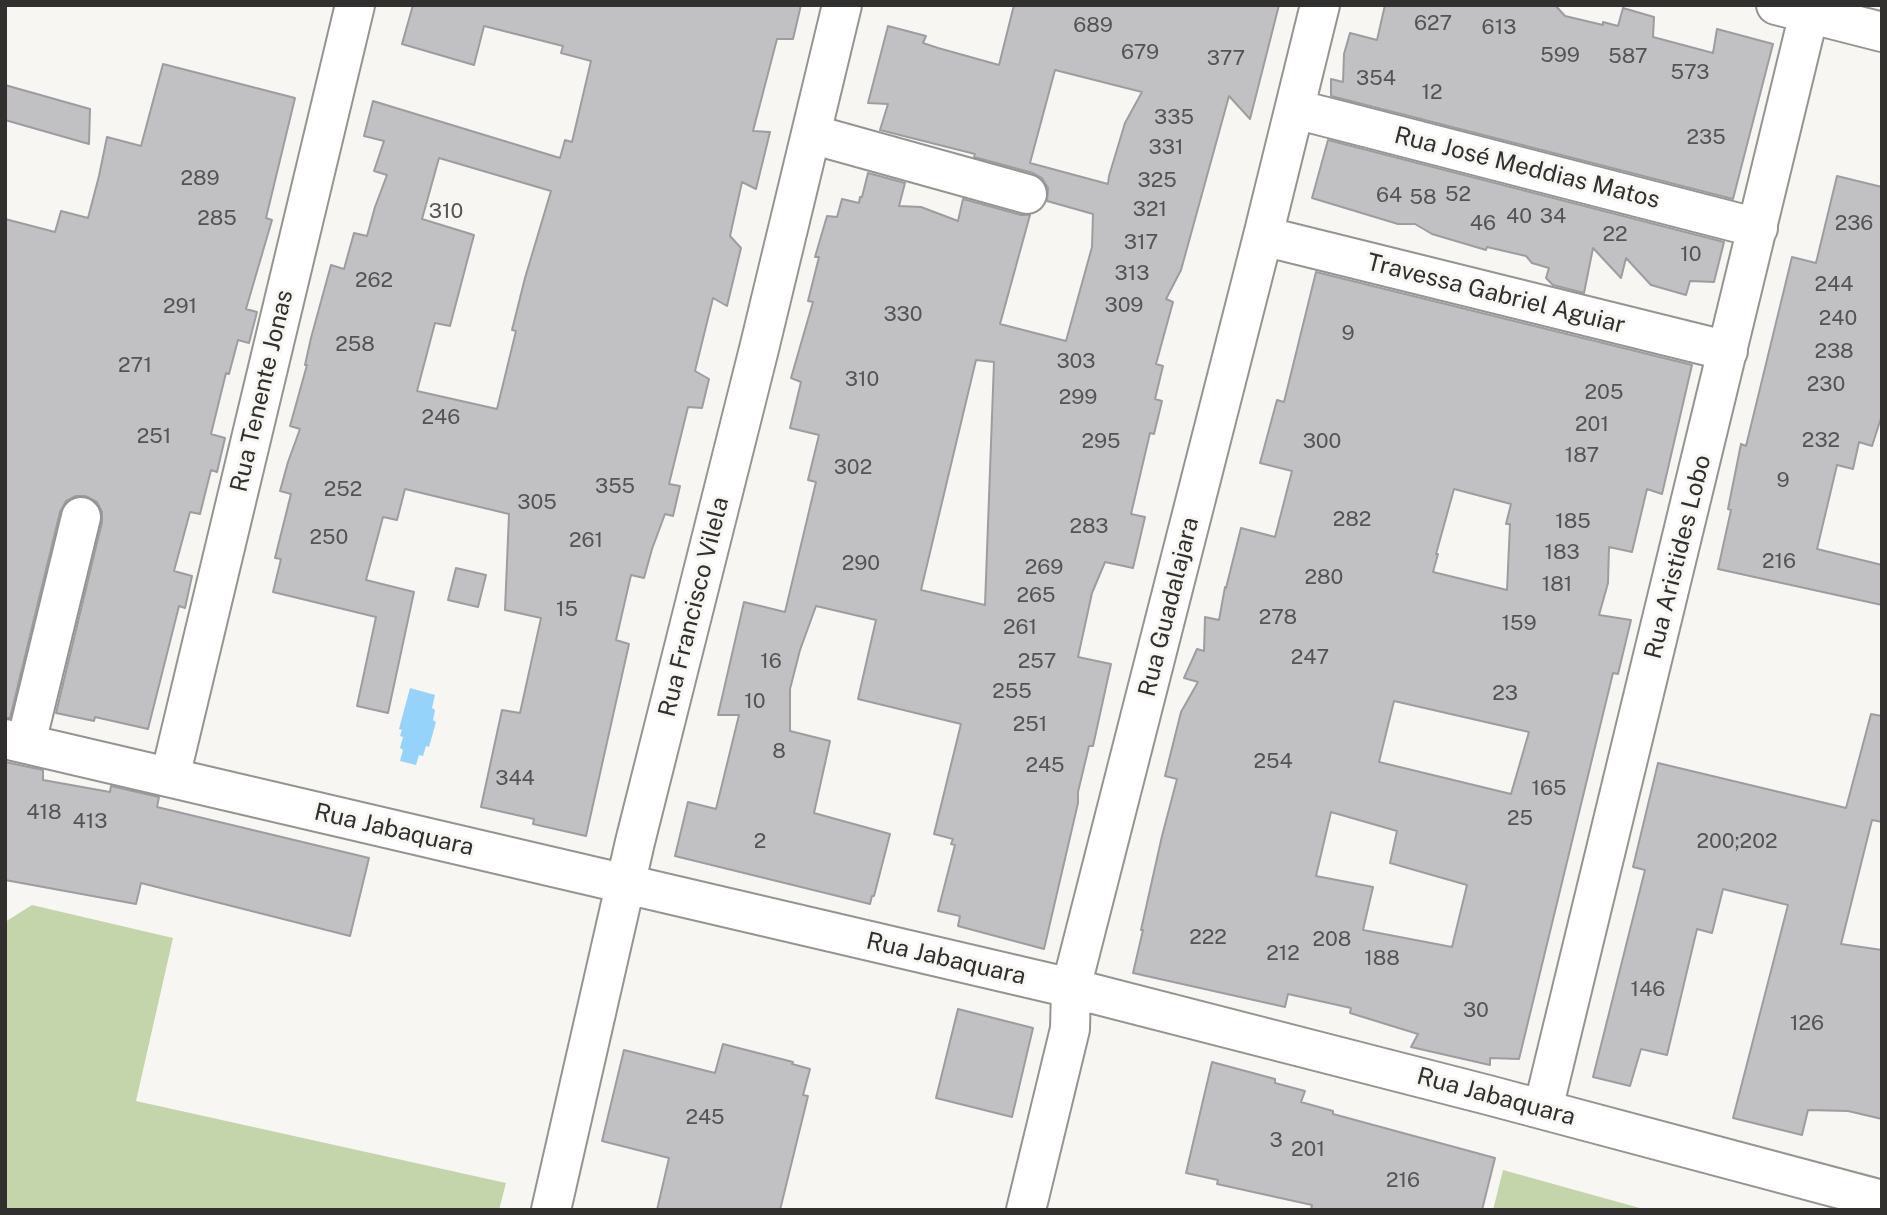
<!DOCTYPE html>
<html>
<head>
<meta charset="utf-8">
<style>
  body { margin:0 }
  #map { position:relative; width:1887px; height:1215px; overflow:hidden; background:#f7f6f2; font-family:"Public Sans",sans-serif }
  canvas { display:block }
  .frame { position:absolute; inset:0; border:7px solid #31302f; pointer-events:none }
</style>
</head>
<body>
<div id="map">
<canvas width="1887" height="1215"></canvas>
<div class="frame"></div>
</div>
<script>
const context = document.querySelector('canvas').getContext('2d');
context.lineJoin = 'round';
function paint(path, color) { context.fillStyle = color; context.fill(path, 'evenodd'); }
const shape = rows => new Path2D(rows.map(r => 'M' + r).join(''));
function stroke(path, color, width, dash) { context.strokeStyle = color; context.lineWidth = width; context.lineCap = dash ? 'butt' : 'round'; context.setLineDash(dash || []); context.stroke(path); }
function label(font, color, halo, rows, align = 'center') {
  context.font = font + ' "Public Sans",sans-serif'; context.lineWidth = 6; context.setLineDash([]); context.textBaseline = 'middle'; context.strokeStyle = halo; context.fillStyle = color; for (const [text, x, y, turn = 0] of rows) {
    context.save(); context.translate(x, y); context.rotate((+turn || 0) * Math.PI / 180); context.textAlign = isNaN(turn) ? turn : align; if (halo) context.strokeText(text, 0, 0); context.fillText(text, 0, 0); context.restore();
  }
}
const green = shape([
  [32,905,173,938,136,1101,506,1183,499,1210,5,1210,5,922],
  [1503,1170,1647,1210,1493,1210]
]);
const water = shape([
  [410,688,435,695,432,708,435,710,433,720,436,722,429,747,426,746,423,756,419,755,416,765,400,761,403,750,400,748,403,737,400,736,402,730,399,729]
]);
const building = shape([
  [413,5,801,5,793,39,777,39,753,131,770,132,756,189,742,182,730,236,741,248,727,306,713,298,695,371,709,379,702,408,688,407,669,484,680,486,673,516,665,514,652,549,644,578,631,575,616,640,629,644,586,836,533,824,534,819,481,807,502,710,520,713,541,618,505,610,509,514,405,489,397,520,383,517,366,580,414,592,388,713,357,706,376,617,273,592,281,559,275,558,291,494,280,491,288,462,300,429,290,426,307,365,305,365,311,338,331,265,344,269,354,233,367,236,375,207,387,175,374,171,384,141,364,136,373,101,560,158,565,140,572,142,591,61,561,53,563,46,484,26,474,65,402,44,413,5],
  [439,158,551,191,525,278,512,330,516,331,497,409,417,391,435,323,450,326,474,235,422,219,439,158],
  [1014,5,1279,5,1250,119,1229,96,1181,270,1166,299,1173,302,1156,364,1163,366,1155,399,1162,401,1154,434,1150,433,1131,514,1145,517,1133,568,1105,562,1092,593,1078,657,1111,664,1093,746,1089,746,1078,792,1078,803,1044,949,958,926,960,916,938,911,955,845,951,844,953,839,934,834,961,724,858,699,876,620,816,606,800,650,790,689,790,731,830,741,814,813,890,834,874,896,872,896,870,904,675,856,688,802,716,809,739,715,718,715,744,602,785,612,816,482,808,480,819,435,790,428,801,382,791,378,813,302,808,301,819,257,815,257,827,216,837,217,842,199,859,203,860,197,862,197,868,173,905,183,899,206,921,207,958,221,963,199,1021,215,1030,215,1000,324,1066,341,1092,247,1093,214,1047,201,1048,188,1042,178,1033,173,974,157,975,154,880,130,888,104,868,103,888,26,926,36,923,43,938,48,999,65,1014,5],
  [1055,70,1142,92,1125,123,1109,176,1108,184,1030,163,1055,70],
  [976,360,994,362,985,605,921,590,976,360],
  [1385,5,1555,5,1565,16,1603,25,1603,22,1618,26,1623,8,1654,17,1653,37,1713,53,1717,29,1773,44,1733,199,1331,96,1331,79,1343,82,1344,54,1350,33,1377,40,1385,5],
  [163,64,295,98,266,218,272,220,246,309,257,312,249,343,238,340,229,374,226,373,211,434,225,438,217,472,211,470,200,514,190,512,174,571,192,576,185,608,179,606,148,729,95,717,94,721,56,713,102,522,102,512,97,502,85,496,76,496,66,501,60,512,10,718,5,718,5,219,55,232,61,211,88,218,99,176,107,137,141,146,163,64],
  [5,85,90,109,89,144,5,120,5,85],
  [1328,140,1724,242,1714,282,1690,281,1686,295,1651,285,1626,258,1621,278,1593,248,1584,293,1553,285,1546,278,1549,268,1532,263,1526,256,1487,247,1486,250,1432,234,1415,224,1398,224,1312,198,1328,140],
  [1837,176,1882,187,1882,415,1872,446,1859,442,1853,469,1837,465,1817,549,1882,565,1882,605,1718,569,1731,510,1728,509,1741,444,1746,446,1792,257,1816,263,1837,176],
  [1316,272,1692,365,1662,494,1647,489,1632,552,1609,547,1608,583,1599,615,1631,620,1618,674,1613,673,1519,1059,1490,1058,1490,1065,1411,1047,1418,1034,1350,1013,1351,1008,1288,994,1285,1007,1133,973,1143,930,1141,930,1162,836,1177,779,1165,776,1181,712,1198,682,1184,678,1197,649,1204,651,1205,617,1219,620,1225,587,1226,588,1241,528,1275,537,1292,471,1260,463,1277,400,1284,402,1316,272],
  [1454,489,1511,504,1506,524,1510,524,1507,590,1433,572,1438,554,1436,554,1454,489],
  [1394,701,1529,732,1511,794,1379,762,1394,701],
  [1331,812,1397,831,1390,863,1467,885,1452,947,1363,930,1373,887,1316,876,1331,812],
  [456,568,486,575,478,607,448,600,456,568],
  [1871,714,1882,716,1882,822,1872,820,1841,944,1882,950,1882,1119,1848,1111,1808,1110,1802,1135,1733,1118,1788,905,1723,889,1712,933,1697,929,1667,1055,1641,1049,1630,1086,1593,1077,1645,870,1633,867,1658,763,1846,808,1871,714],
  [5,762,43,770,43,780,110,792,111,786,159,797,157,807,369,858,350,936,141,883,136,904,5,880,5,762],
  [958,1009,1033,1028,1012,1117,936,1098,958,1009],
  [723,1044,793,1062,792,1064,810,1069,803,1095,808,1096,780,1210,657,1210,669,1158,602,1141,624,1050,715,1073,723,1044],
  [1212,1062,1275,1079,1275,1083,1305,1091,1301,1102,1333,1111,1333,1114,1495,1158,1482,1210,1311,1210,1312,1205,1217,1184,1218,1180,1186,1173,1212,1062]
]);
const minor = shape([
  [1776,5,1882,32],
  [1295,109,1758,228],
  [811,134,1027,194],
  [1263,236,1728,351],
  [5,739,1071,988,1488,1095,1882,1200],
  [26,743,81,517],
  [170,777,355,5],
  [1543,1109,1811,5],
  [551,1210,635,842,759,349,842,5],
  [1026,1210,1070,1029,1071,988,1263,236,1320,5]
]);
const numberNames = [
  ["627",1433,24],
  ["689",1093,26],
  ["613",1499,28],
  ["679",1140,53],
  ["599",1560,56],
  ["587",1628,57],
  ["377",1226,59],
  ["573",1690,73],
  ["354",1376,79],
  ["12",1432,93],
  ["335",1174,118],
  ["235",1706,138],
  ["331",1166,148],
  ["289",200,179],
  ["325",1157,181],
  ["52",1458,195],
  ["64",1389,196],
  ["58",1423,198],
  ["321",1150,210],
  ["310",446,212],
  ["40",1519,217],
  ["34",1553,217],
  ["285",217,219],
  ["46",1483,224],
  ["236",1854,224],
  ["22",1615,235],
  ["317",1141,243],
  ["10",1691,255],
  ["313",1132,274],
  ["262",374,281],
  ["244",1834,285],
  ["309",1124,306],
  ["291",180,307],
  ["330",903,315],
  ["240",1838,319],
  ["9",1348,334],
  ["258",355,345],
  ["238",1834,352],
  ["303",1076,362],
  ["271",135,366],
  ["310",862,380],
  ["230",1826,385],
  ["205",1604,393],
  ["299",1078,398],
  ["246",441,418],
  ["201",1592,425],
  ["251",154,437],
  ["232",1821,441],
  ["295",1101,442],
  ["300",1322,442],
  ["187",1582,456],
  ["302",853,468],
  ["9",1783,481],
  ["355",615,487],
  ["252",343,490],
  ["305",537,503],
  ["282",1352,520],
  ["185",1573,522],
  ["283",1089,527],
  ["250",329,538],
  ["261",586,541],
  ["183",1562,553],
  ["216",1779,562],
  ["290",861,564],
  ["269",1044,568],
  ["280",1324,578],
  ["181",1557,585],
  ["265",1036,596],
  ["15",567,610],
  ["278",1278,618],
  ["159",1519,624],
  ["261",1020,628],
  ["247",1310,658],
  ["16",771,662],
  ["257",1037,662],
  ["255",1012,692],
  ["23",1505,694],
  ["10",755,702],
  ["251",1030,725],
  ["8",779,752],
  ["254",1273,762],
  ["245",1045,766],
  ["344",515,779],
  ["165",1549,789],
  ["418",44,813],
  ["25",1520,819],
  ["413",90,822],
  ["2",760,842],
  ["200;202",1737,842],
  ["222",1208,938],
  ["208",1332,940],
  ["212",1283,954],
  ["188",1382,959],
  ["146",1648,990],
  ["30",1476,1011],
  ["126",1807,1024],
  ["245",705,1118],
  ["3",1276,1141],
  ["201",1308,1150],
  ["216",1403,1181]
];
const streetNames = [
  ["Rua José Meddias Matos",1527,168,14],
  ["Travessa Gabriel Aguiar",1496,294,14],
  ["Rua Tenente Jonas",262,391,-77],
  ["Rua Aristides Lobo",1678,557,-76],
  ["Rua Francisco Vilela",694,607,-76],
  ["Rua Guadalajara",1169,607,-76],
  ["Rua Jabaquara",394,830,13],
  ["Rua Jabaquara",946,959,13],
  ["Rua Jabaquara",1496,1097,15]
];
paint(green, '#c4d5ac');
paint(water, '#95d3fa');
paint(building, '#c1c1c4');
stroke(building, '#9d9da1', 2);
stroke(minor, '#959491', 42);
stroke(minor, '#fff', 38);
label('21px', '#555454', null, numberNames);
label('24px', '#31302f', '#f7f6f2', streetNames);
</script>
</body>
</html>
